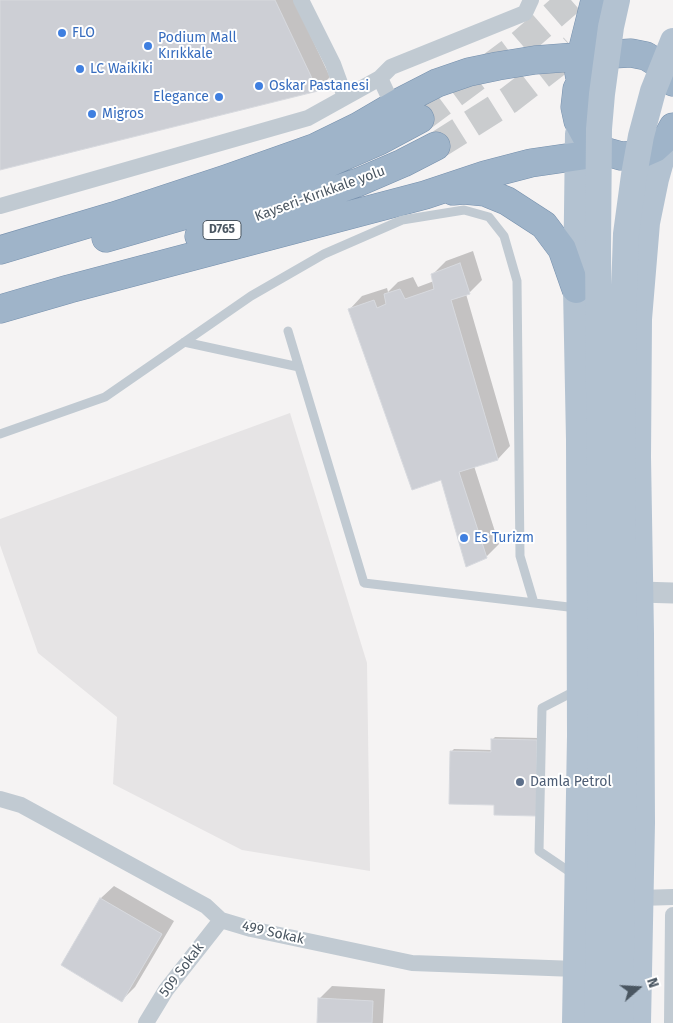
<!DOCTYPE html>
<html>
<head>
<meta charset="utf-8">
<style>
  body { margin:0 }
  #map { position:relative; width:673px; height:1023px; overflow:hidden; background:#f5f3f3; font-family:"Fira Sans",sans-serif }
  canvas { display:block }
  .north { position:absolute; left:613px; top:963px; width:50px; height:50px; -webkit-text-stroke:4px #fff; paint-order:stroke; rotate:71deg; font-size:14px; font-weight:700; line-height:20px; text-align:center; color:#4a5661 }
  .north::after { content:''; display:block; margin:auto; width:18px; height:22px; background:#4a5661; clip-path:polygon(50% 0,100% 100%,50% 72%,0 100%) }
</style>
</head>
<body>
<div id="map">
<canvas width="673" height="1023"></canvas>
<div class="north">N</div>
</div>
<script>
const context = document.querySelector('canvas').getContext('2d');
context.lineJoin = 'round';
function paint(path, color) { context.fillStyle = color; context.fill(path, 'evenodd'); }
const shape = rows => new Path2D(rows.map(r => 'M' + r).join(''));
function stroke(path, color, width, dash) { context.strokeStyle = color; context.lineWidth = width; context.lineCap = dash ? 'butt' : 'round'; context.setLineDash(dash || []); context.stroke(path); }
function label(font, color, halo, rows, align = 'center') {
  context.font = font + ' "Fira Sans",sans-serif'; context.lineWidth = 4; context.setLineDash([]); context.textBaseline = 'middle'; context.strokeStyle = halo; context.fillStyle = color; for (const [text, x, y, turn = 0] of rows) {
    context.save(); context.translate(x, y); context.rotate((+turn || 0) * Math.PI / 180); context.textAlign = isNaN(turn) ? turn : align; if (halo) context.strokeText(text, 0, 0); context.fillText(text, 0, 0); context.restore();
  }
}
const education = shape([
  [290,413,367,663,370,871,242,850,113,784,117,717,38,653,0,545,0,519]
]);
const shadow = shape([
  [0,0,294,0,330,77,317,90,0,169],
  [473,251,482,280,469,293,466,294,510,446,498,459,474,466,499,544,486,557,350,309,362,296,387,288,388,292,398,282,413,277,418,287,434,281,433,274,446,261],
  [495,737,539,738,496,804,451,752,454,749,492,750,492,740],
  [114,886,174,921,135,987,122,1000,62,965,101,898],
  [332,986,385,989,383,1023,318,1023,319,999]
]);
const building = shape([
  [0,0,275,0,318,91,0,170,0,0],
  [460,263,470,294,451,300,498,460,459,472,487,558,466,567,441,480,412,490,348,309,374,300,377,308,386,304,384,294,400,289,405,299,434,289,431,274,460,263],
  [491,739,537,740,536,816,494,815,494,805,449,804,450,751,491,752,491,739],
  [100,898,162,934,122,1002,61,965,100,898],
  [318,998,373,1001,372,1023,317,1023,318,998]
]);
const trunkTunnel = shape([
  [420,119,517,47,571,0],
  [436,146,509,100,553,66,573,48]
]);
const service = shape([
  [288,331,364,583,577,608],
  [184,342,299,367],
  [0,434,105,397,251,296,324,254,402,220,464,210,489,217,504,236,517,281,520,556,534,603],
  [573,874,539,851,542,708,577,690]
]);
const minor = shape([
  [301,0,333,64,345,97],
  [380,78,391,67,525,13,531,0],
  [0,206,308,118,380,78,393,106],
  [0,799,21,805,206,906,221,920,251,929,412,963,576,969],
  [640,898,673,897],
  [146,1023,166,990,221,920],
  [672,1023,673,915]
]);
const tertiary = shape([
  [640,592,673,593]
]);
const primary = shape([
  [575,1023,580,736,579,440,576,289,578,134],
  [638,1023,642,823,641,634,638,457,639,319,647,223,656,179,668,136]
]);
const trunk = shape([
  [579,74,581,56,595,0],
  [673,82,669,75,659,64,646,56,631,53,614,54,598,62,585,74,577,89,575,107,578,121,585,134,594,145,607,152,621,156,639,155,655,148,668,136,673,127],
  [453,191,464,190,485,192,507,201,544,225,562,249,576,289],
  [199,236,227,228,359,182,403,163,436,146],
  [106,238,203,210,290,180,379,141,420,119],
  [0,250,114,216,226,179,314,148,359,126,400,102,437,83,469,72,498,66,535,60,614,54],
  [0,309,69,289,425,195,485,175,531,163,607,152]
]);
const primaryBridge = shape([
  [597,1023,600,874,601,676,598,248,599,129,602,94,611,27,617,0],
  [620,1023,625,684,622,485,624,292,626,234,634,175,641,136,653,91,673,41]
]);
const markers = [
  [62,33,5,"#3f7fe0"],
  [148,46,5,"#3f7fe0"],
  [80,69,5,"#3f7fe0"],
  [259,86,5,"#3f7fe0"],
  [219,97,5,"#3f7fe0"],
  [92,114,5,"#3f7fe0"],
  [464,538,5,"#3f7fe0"],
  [520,782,5,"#5c6f8a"]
];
const shields = [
  [222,230,38]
];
const shieldNames = [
  ["D765",222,230]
];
const shopNames = [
  ["FLO",72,33],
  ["Podium Mall",158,38],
  ["Kırıkkale",158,54],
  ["LC Waikiki",90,69],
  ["Oskar Pastanesi",269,86],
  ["Elegance",209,97,"right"],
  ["Migros",102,114],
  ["Es Turizm",474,538]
];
const streetNames = [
  ["Kayseri-Kırıkkale yolu",320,194,-20],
  ["499 Sokak",273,933,13],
  ["509 Sokak",182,970,-53]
];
const serviceNames = [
  ["Damla Petrol",530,782]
];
paint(education, '#e6e4e5');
paint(shadow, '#0003');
paint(building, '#cdcfd5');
stroke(building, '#d7d9de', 1);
stroke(trunkTunnel, '#caccce', 28, [28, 14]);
stroke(trunk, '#7690ad', 29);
stroke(service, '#c1cad2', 9);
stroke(minor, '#c1cad2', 16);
stroke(tertiary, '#c1cad2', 21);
stroke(primary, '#b3c2d1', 26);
stroke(trunk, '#9fb4c9', 28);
stroke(primaryBridge, '#b3c2d1', 26);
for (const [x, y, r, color] of markers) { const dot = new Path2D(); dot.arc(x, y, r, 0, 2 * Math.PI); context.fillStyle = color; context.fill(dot); stroke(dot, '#fff', 2); }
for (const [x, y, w] of shields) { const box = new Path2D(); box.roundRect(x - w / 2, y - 9.5, w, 19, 4); context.fillStyle = '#fff'; context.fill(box); stroke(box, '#4a5661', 1); }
label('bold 12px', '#4a5661', null, shieldNames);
label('14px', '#366cbe', '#fff', shopNames, 'left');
label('14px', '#4a5661', '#fff', streetNames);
label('14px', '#4e5e75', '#fff', serviceNames, 'left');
</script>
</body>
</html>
